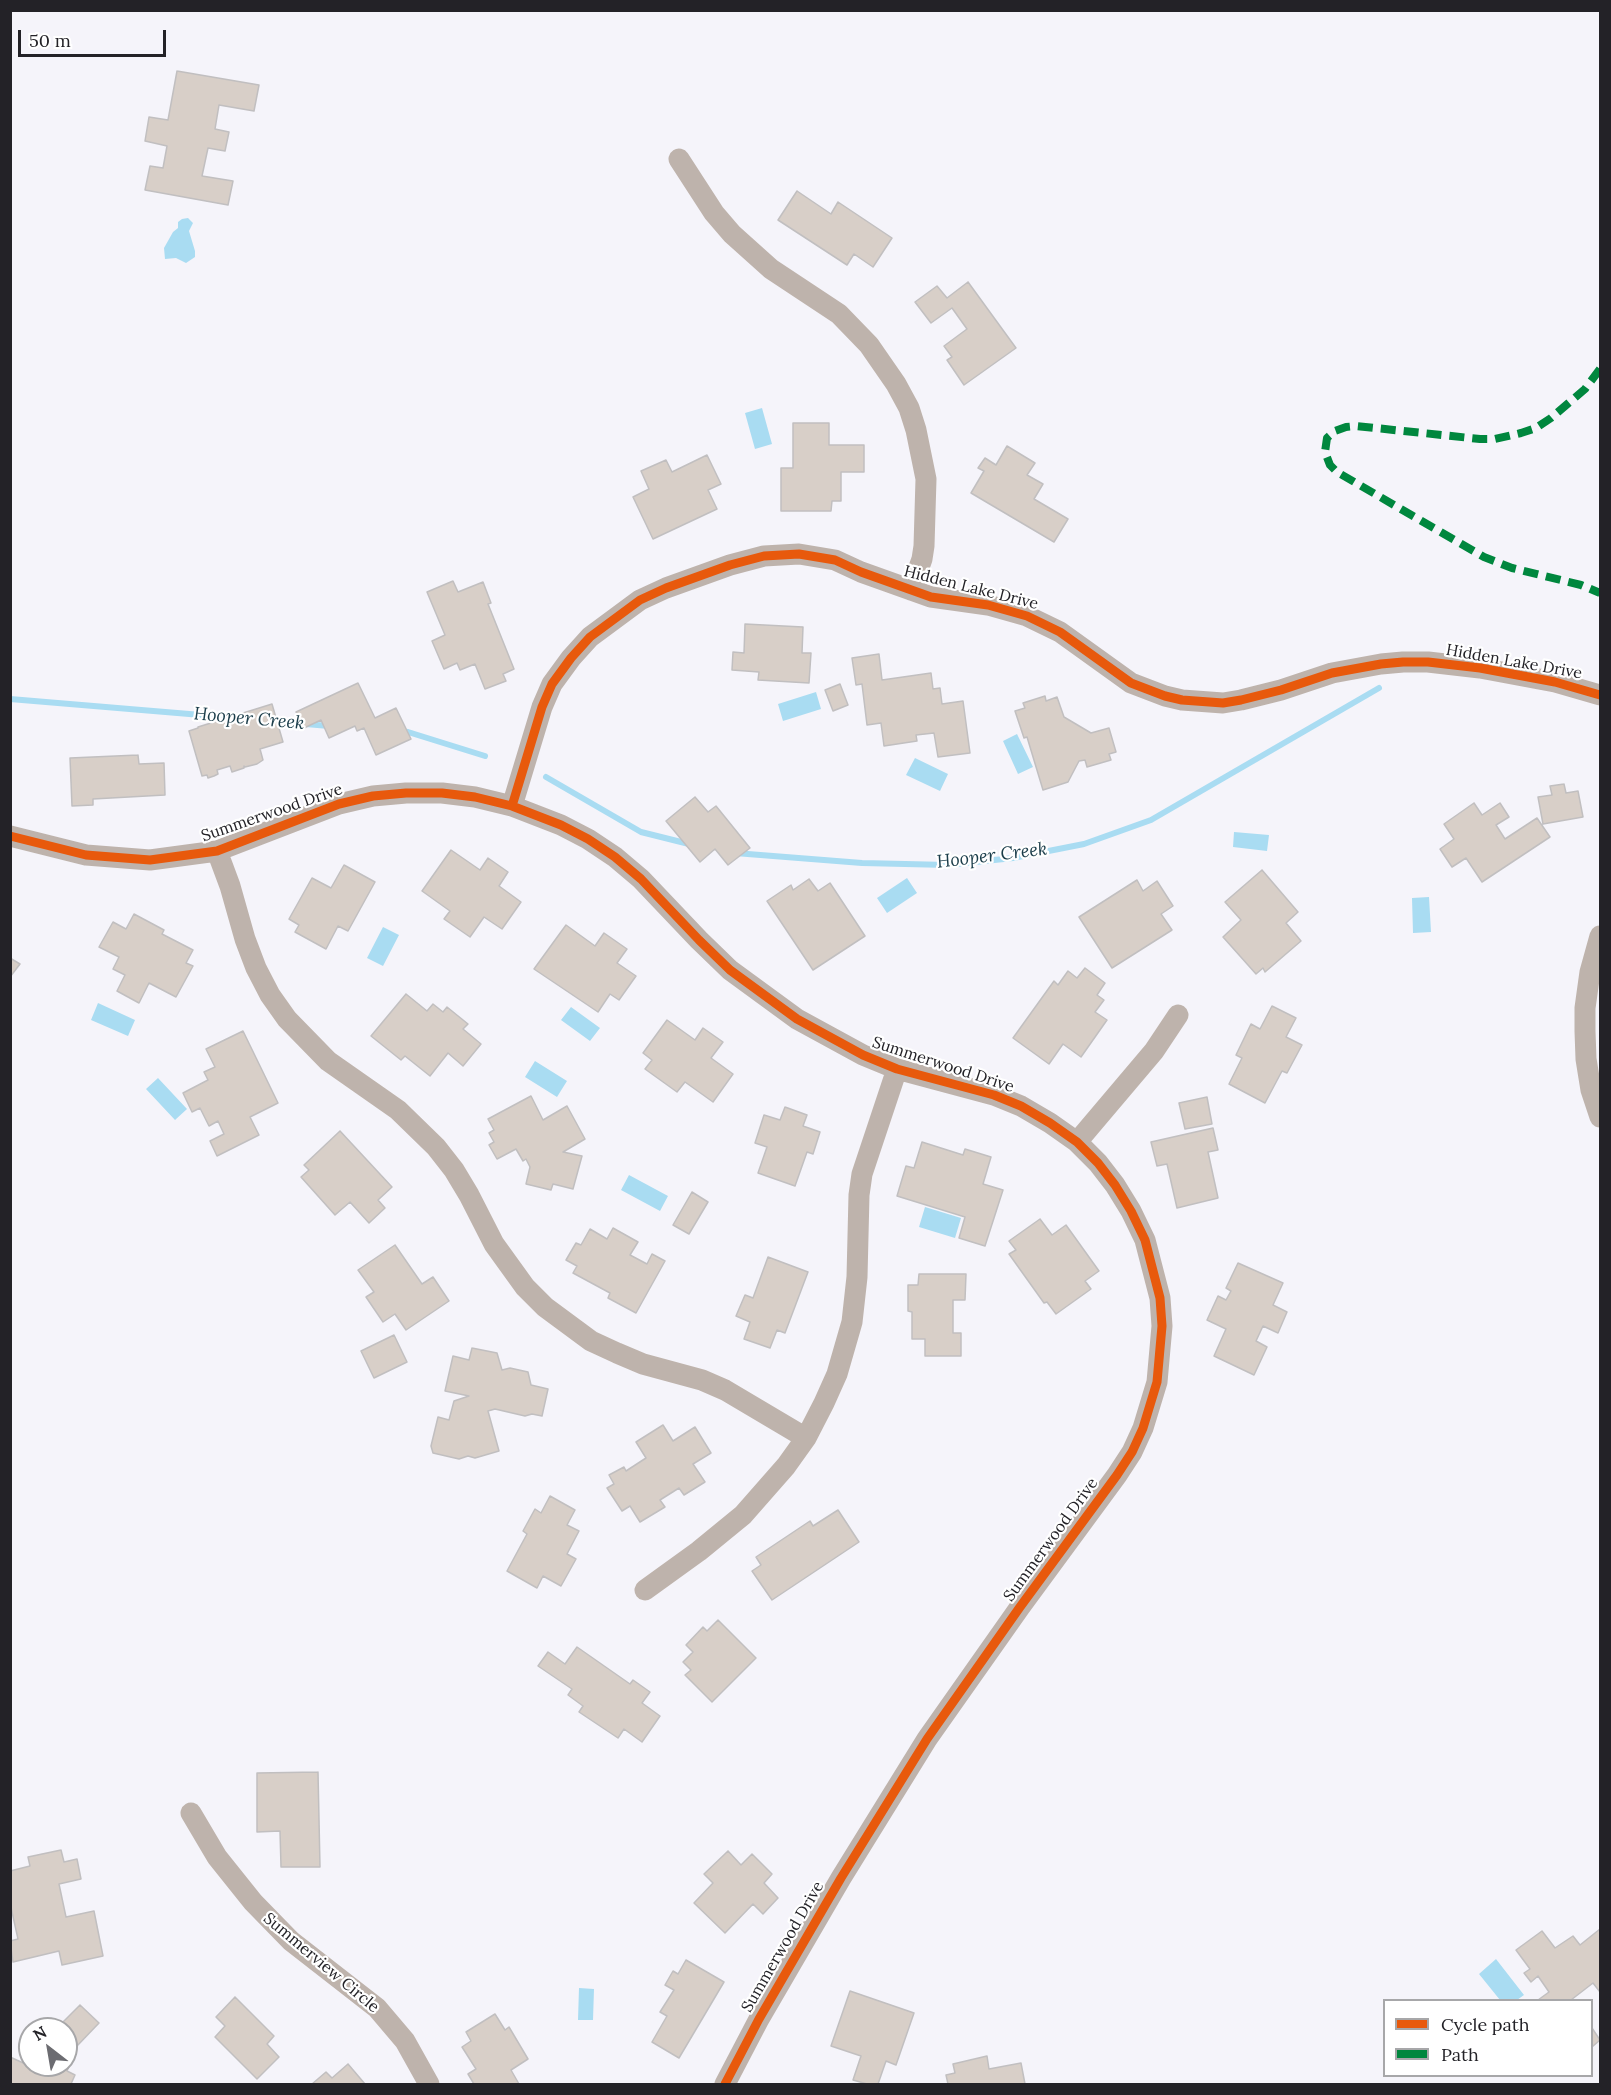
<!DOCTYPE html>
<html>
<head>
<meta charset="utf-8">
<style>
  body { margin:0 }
  #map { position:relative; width:1611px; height:2095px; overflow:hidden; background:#f5f4fa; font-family:Lora,serif }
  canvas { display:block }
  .frame { position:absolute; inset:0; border:12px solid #232227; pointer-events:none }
  .legend { position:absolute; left:1383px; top:1999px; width:210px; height:78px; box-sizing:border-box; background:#fff; border:2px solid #a7a7a9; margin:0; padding:8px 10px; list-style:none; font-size:18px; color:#232227 }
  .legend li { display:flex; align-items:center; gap:12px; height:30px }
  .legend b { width:30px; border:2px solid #a7a7a9 }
  .north { position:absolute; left:18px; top:2017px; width:60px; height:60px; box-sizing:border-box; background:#fff; border:2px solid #a7a7a9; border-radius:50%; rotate:329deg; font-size:16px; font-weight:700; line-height:24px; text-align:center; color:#232227 }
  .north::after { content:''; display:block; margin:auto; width:21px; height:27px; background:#6c6c71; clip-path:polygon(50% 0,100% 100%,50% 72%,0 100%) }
  .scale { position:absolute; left:18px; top:30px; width:148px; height:27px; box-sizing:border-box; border:3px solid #232227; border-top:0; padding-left:8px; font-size:18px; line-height:21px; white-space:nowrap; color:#232227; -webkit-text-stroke:4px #fff; paint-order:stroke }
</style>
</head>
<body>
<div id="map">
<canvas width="1611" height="2095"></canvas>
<div class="frame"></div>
<ul class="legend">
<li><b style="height:8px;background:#e8590c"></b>Cycle path</li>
<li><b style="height:8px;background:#00873e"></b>Path</li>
</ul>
<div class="north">N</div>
<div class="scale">50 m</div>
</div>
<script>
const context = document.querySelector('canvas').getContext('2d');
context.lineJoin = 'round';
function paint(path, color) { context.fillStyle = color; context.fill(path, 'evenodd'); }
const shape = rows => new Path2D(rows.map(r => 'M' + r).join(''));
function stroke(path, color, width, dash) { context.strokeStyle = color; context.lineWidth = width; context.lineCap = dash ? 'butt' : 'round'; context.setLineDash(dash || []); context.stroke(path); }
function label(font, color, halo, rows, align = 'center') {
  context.font = font + ' Lora,serif'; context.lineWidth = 4.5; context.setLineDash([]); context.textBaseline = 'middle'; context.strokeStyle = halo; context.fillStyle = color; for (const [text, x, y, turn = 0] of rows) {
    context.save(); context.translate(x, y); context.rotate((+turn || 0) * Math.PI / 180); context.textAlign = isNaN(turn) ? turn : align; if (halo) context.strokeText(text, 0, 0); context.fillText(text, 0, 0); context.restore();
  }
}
const water = shape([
  [188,218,193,223,189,231,195,251,195,257,186,263,176,258,165,259,164,248,173,232,178,228,178,222,182,219],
  [762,408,772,444,755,449,745,413],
  [816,692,821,709,783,721,778,704],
  [1017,734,1033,767,1018,774,1003,741],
  [915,758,948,774,940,791,906,775],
  [1234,832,1269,835,1267,851,1233,847],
  [907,878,917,893,887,913,877,898],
  [1429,897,1431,932,1413,933,1412,898],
  [383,927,399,935,383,966,367,958],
  [98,1003,135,1020,128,1036,91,1020],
  [571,1007,600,1028,590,1041,561,1020],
  [535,1061,567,1081,557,1097,525,1077],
  [158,1078,187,1109,175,1120,146,1089],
  [629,1175,668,1196,660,1211,621,1190],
  [925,1207,961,1218,955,1238,919,1227],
  [1496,1959,1524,1995,1517,2000,1500,2000,1479,1974],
  [579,1988,594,1989,593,2020,578,2020]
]);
const stream = shape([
  [10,699,237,718],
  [271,721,329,726],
  [399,731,408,732,485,756],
  [546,777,641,832,693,845],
  [735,853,862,863,948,865,1013,858,1084,844,1151,820,1379,688]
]);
const building = shape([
  [177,71,259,85,254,111,219,105,215,129,229,132,225,151,208,148,202,176,233,181,228,205,145,190,150,166,163,168,167,146,145,141,149,117,168,120,177,71],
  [797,191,831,214,838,202,892,238,873,267,854,254,847,265,778,220,797,191],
  [968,282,1016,348,964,385,947,360,952,357,944,346,967,329,952,308,931,323,915,302,937,286,947,298,968,282],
  [793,423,829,423,829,445,864,445,864,472,841,472,841,501,832,501,831,511,781,511,781,468,793,468,793,423],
  [1007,446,1035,463,1027,475,1043,484,1034,499,1068,519,1054,542,971,493,984,471,978,468,985,458,996,465,1007,446],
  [707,455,721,484,708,490,717,509,653,539,633,497,649,489,641,471,666,460,672,472,707,455],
  [453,581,458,592,483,582,491,603,488,604,514,669,503,674,506,681,485,689,475,664,460,670,457,663,444,669,432,641,445,635,427,592,453,581],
  [745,624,803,627,802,653,811,653,809,683,758,680,759,672,732,670,733,652,744,653,745,624],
  [879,654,882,680,931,673,933,689,940,688,942,704,963,701,970,753,938,757,934,733,916,735,917,741,884,746,881,723,867,725,862,684,856,685,852,658,879,654],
  [358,683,375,718,396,708,411,739,376,755,364,728,357,731,355,726,329,738,321,720,304,728,296,712,358,683],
  [840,684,848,705,833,711,825,690,840,684],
  [1045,696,1046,701,1057,697,1064,717,1091,733,1109,728,1116,752,1109,754,1111,760,1087,767,1085,760,1079,761,1068,782,1043,790,1027,737,1024,738,1015,711,1025,708,1023,703,1045,696],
  [272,704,283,742,260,749,263,760,257,764,245,767,244,766,244,768,232,772,230,766,217,770,218,774,214,776,208,778,207,775,202,776,189,731,198,728,198,727,272,704],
  [138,755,139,764,164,763,165,795,93,799,93,805,72,806,70,758,138,755],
  [1564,784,1566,793,1578,791,1583,817,1543,824,1538,797,1552,795,1550,786,1564,784],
  [695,797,708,812,716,806,750,848,728,865,715,849,700,862,666,821,695,797],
  [1474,803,1482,815,1500,803,1509,817,1496,825,1505,839,1537,818,1550,837,1482,882,1466,858,1452,867,1440,849,1454,839,1444,824,1474,803],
  [451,850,480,870,488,858,508,872,499,886,521,902,502,929,484,917,470,937,444,919,450,911,422,891,451,850],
  [344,865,375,882,348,931,338,926,326,949,295,932,299,925,289,919,312,878,331,888,344,865],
  [1262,870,1298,912,1286,923,1301,941,1265,972,1263,968,1256,974,1223,937,1241,920,1225,902,1262,870],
  [809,879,818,891,830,883,865,936,813,970,767,901,791,885,793,890,809,879],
  [1137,880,1143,891,1157,881,1173,906,1161,914,1172,930,1112,968,1079,917,1137,880],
  [134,914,164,930,162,934,193,950,186,963,193,966,176,997,149,983,139,1003,117,991,125,975,113,969,119,957,99,947,113,922,126,929,134,914],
  [566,925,595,946,604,933,627,949,617,963,636,976,619,1000,610,994,598,1012,534,969,566,925],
  [10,958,20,964,10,977,10,958],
  [1085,968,1105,983,1097,995,1104,1000,1095,1012,1107,1020,1081,1057,1063,1044,1049,1064,1013,1038,1054,981,1058,985,1068,971,1077,978,1085,968],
  [406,994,427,1011,433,1004,443,1012,447,1007,468,1024,463,1029,481,1044,463,1066,448,1053,430,1076,405,1056,401,1060,371,1036,406,994],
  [1272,1006,1296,1018,1286,1037,1302,1045,1287,1073,1282,1071,1265,1103,1229,1084,1242,1058,1236,1055,1251,1024,1260,1029,1272,1006],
  [667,1020,695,1040,703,1028,723,1042,711,1058,733,1074,713,1102,685,1082,677,1092,645,1069,652,1060,643,1053,667,1020],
  [243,1031,278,1103,250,1117,259,1135,217,1156,210,1141,224,1134,218,1121,209,1126,200,1108,192,1112,183,1093,208,1080,204,1072,215,1067,206,1049,243,1031],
  [531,1096,543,1120,567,1106,585,1139,563,1152,582,1156,573,1189,553,1184,551,1190,526,1184,530,1167,526,1159,523,1161,516,1149,497,1159,489,1145,494,1142,489,1133,494,1130,488,1119,531,1096],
  [1207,1097,1212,1124,1185,1129,1179,1103,1207,1097],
  [785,1107,807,1115,803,1126,820,1132,813,1154,807,1152,795,1186,758,1173,767,1147,755,1143,764,1115,780,1120,785,1107],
  [1213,1128,1218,1150,1208,1152,1218,1198,1177,1208,1167,1164,1157,1166,1151,1142,1213,1128],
  [340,1131,392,1187,378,1200,385,1208,369,1223,350,1202,335,1215,301,1177,309,1170,304,1165,340,1131],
  [922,1142,963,1155,965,1149,991,1157,983,1184,1003,1190,985,1246,959,1238,965,1217,897,1196,906,1166,914,1168,922,1142],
  [692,1192,708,1202,689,1234,673,1225,692,1192],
  [1040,1219,1052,1235,1066,1225,1099,1271,1085,1281,1091,1289,1056,1314,1047,1302,1044,1303,1009,1254,1016,1250,1009,1241,1040,1219],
  [613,1228,638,1242,630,1255,647,1264,652,1254,665,1261,636,1313,608,1298,610,1293,573,1273,577,1266,566,1260,576,1243,581,1245,590,1229,607,1239,613,1228],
  [395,1245,422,1284,433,1277,449,1301,406,1330,395,1314,383,1322,366,1297,374,1292,358,1270,395,1245],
  [768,1257,808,1272,785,1333,777,1330,770,1348,744,1339,750,1322,736,1316,745,1295,753,1298,768,1257],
  [1238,1263,1283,1283,1273,1305,1287,1312,1278,1333,1263,1326,1256,1341,1267,1347,1254,1375,1214,1356,1226,1329,1207,1320,1218,1296,1226,1300,1231,1291,1226,1288,1238,1263],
  [919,1274,966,1274,965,1300,953,1300,953,1333,961,1333,961,1356,925,1356,925,1339,912,1339,912,1312,908,1311,908,1285,918,1285,919,1274],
  [394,1335,407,1362,374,1378,361,1351,394,1335],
  [472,1348,497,1353,502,1370,510,1368,528,1372,531,1385,548,1389,542,1416,532,1414,525,1416,495,1409,488,1411,499,1451,475,1458,468,1456,459,1459,433,1453,431,1446,438,1417,449,1420,454,1401,469,1396,445,1391,453,1356,469,1360,472,1348],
  [663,1425,673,1441,695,1427,711,1453,693,1464,705,1482,684,1495,679,1488,660,1500,665,1507,640,1522,630,1506,622,1511,607,1488,614,1484,609,1475,624,1467,626,1471,646,1458,636,1442,663,1425],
  [550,1496,575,1510,567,1525,579,1531,567,1554,576,1559,561,1586,543,1576,537,1588,507,1571,527,1534,523,1531,535,1509,541,1513,550,1496],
  [838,1510,859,1542,772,1600,752,1571,761,1565,756,1557,810,1521,813,1526,838,1510],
  [718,1620,756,1658,712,1702,685,1675,691,1670,683,1662,693,1652,686,1645,703,1627,707,1631,718,1620],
  [577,1647,630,1684,633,1680,650,1692,642,1703,660,1716,642,1742,624,1729,618,1738,579,1712,583,1706,568,1695,572,1689,538,1666,548,1652,565,1664,577,1647],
  [318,1772,320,1867,281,1867,280,1831,257,1832,257,1773,318,1772],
  [61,1850,64,1862,77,1859,81,1879,59,1884,66,1917,94,1911,103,1956,62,1965,59,1951,13,1962,10,1941,18,1939,10,1903,10,1871,30,1866,28,1857,61,1850],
  [728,1851,741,1865,752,1854,772,1874,764,1883,778,1898,763,1914,753,1904,725,1933,694,1903,713,1883,704,1874,728,1851],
  [1600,1929,1600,1992,1593,1983,1571,2000,1538,2000,1549,1992,1538,1976,1531,1982,1524,1973,1530,1969,1516,1950,1542,1931,1555,1948,1573,1936,1580,1945,1600,1929],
  [686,1960,724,1982,679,2058,652,2042,667,2016,660,2012,674,1990,665,1985,673,1971,678,1974,686,1960],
  [850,1991,914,2013,896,2065,886,2061,878,2084,867,2084,853,2080,861,2056,831,2046,850,1991],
  [235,1997,274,2036,267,2044,279,2057,257,2079,215,2037,225,2026,216,2017,235,1997],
  [80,2005,99,2023,77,2046,67,2071,75,2075,71,2084,10,2084,10,2057,30,2066,66,2065,66,2029,56,2029,80,2005],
  [495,2014,505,2030,509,2027,528,2059,511,2070,519,2084,474,2084,468,2074,476,2069,462,2047,471,2041,466,2032,495,2014],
  [1592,2028,1600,2040,1592,2047,1592,2028],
  [987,2056,989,2069,1021,2063,1025,2084,948,2084,946,2075,955,2073,953,2064,987,2056],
  [348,2064,365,2084,312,2084,326,2072,332,2078,348,2064]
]);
const minor = shape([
  [679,159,714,213,732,234,771,269,839,314,869,345,896,384,909,408,916,430,926,479,924,546,922,559,911,590],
  [512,806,542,707,552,684,571,658,590,637,640,600,666,588,730,565,764,556,799,554,835,560,861,572,931,597,988,605,1027,616,1060,632,1131,683,1165,696,1182,700,1223,703,1241,700,1281,690,1332,673,1381,664,1403,662,1428,662,1480,668,1555,682,1600,695],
  [10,836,86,855,150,860,217,851,339,804,373,796,406,793,442,793,475,797,512,806,561,825,588,839,615,857,641,879,699,940,730,970,797,1019,863,1055,897,1069,994,1095,1021,1106,1050,1123,1077,1142,1098,1163,1115,1185,1131,1211,1145,1240,1160,1298,1162,1326,1157,1382,1143,1428,1132,1452,1117,1475,1020,1607,927,1739,841,1878,759,2019,725,2084],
  [217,851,230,886,245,939,256,968,270,995,287,1019,328,1061,398,1110,436,1147,454,1170,469,1195,494,1244,525,1287,545,1307,591,1341,617,1353,643,1364,702,1380,725,1390,806,1438],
  [1600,936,1590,972,1585,1008,1585,1031,1586,1059,1591,1090,1600,1117],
  [1077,1142,1154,1051,1178,1015],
  [645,1590,699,1551,743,1515,786,1466,806,1438,824,1403,837,1374,852,1322,857,1277,859,1195,862,1174,897,1069],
  [191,1813,217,1857,253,1902,291,1941,377,2008,405,2041,429,2084]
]);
const quiet = shape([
  [1600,369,1585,389,1551,418,1536,428,1521,433,1495,439,1480,439,1356,426,1346,427,1335,431,1327,438,1325,452,1330,465,1337,472,1484,557,1512,568,1581,585,1600,593]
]);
const cycleway = shape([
  [512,806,542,707,552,684,571,658,590,637,640,600,666,588,730,565,764,556,799,554,835,560,861,572,931,597,988,605,1027,616,1060,632,1131,683,1165,696,1182,700,1223,703,1241,700,1281,690,1332,673,1381,664,1403,662,1428,662,1480,668,1555,682,1600,695],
  [10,836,86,855,150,860,217,851,339,804,373,796,406,793,442,793,475,797,512,806,561,825,588,839,615,857,641,879,699,940,730,970,797,1019,863,1055,897,1069,994,1095,1021,1106,1050,1123,1077,1142,1098,1163,1115,1185,1131,1211,1145,1240,1160,1298,1162,1326,1157,1382,1143,1428,1132,1452,1117,1475,1020,1607,927,1739,841,1878,759,2019,725,2084]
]);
const streetNames = [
  ["Hidden Lake Drive",971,588,14],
  ["Hidden Lake Drive",1514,662,10],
  ["Summerwood Drive",272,813,-19],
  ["Summerwood Drive",943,1065,18],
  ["Summerwood Drive",1051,1540,-54],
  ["Summerwood Drive",783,1947,-60],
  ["Summerview Circle",321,1963,40]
];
const waterNames = [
  ["Hooper Creek",249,719,5],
  ["Hooper Creek",992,856,-7]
];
paint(water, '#a9dcf2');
stroke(stream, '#a9dcf2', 6);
paint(building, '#d8cfc8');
stroke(building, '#c1bfc0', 1.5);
stroke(minor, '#beb3ac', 21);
stroke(quiet, '#00873e', 8, [15, 8]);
stroke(cycleway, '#e8590c', 9);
label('16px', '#232227', '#fff', streetNames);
label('italic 18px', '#1a3c49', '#fff', waterNames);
</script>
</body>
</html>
